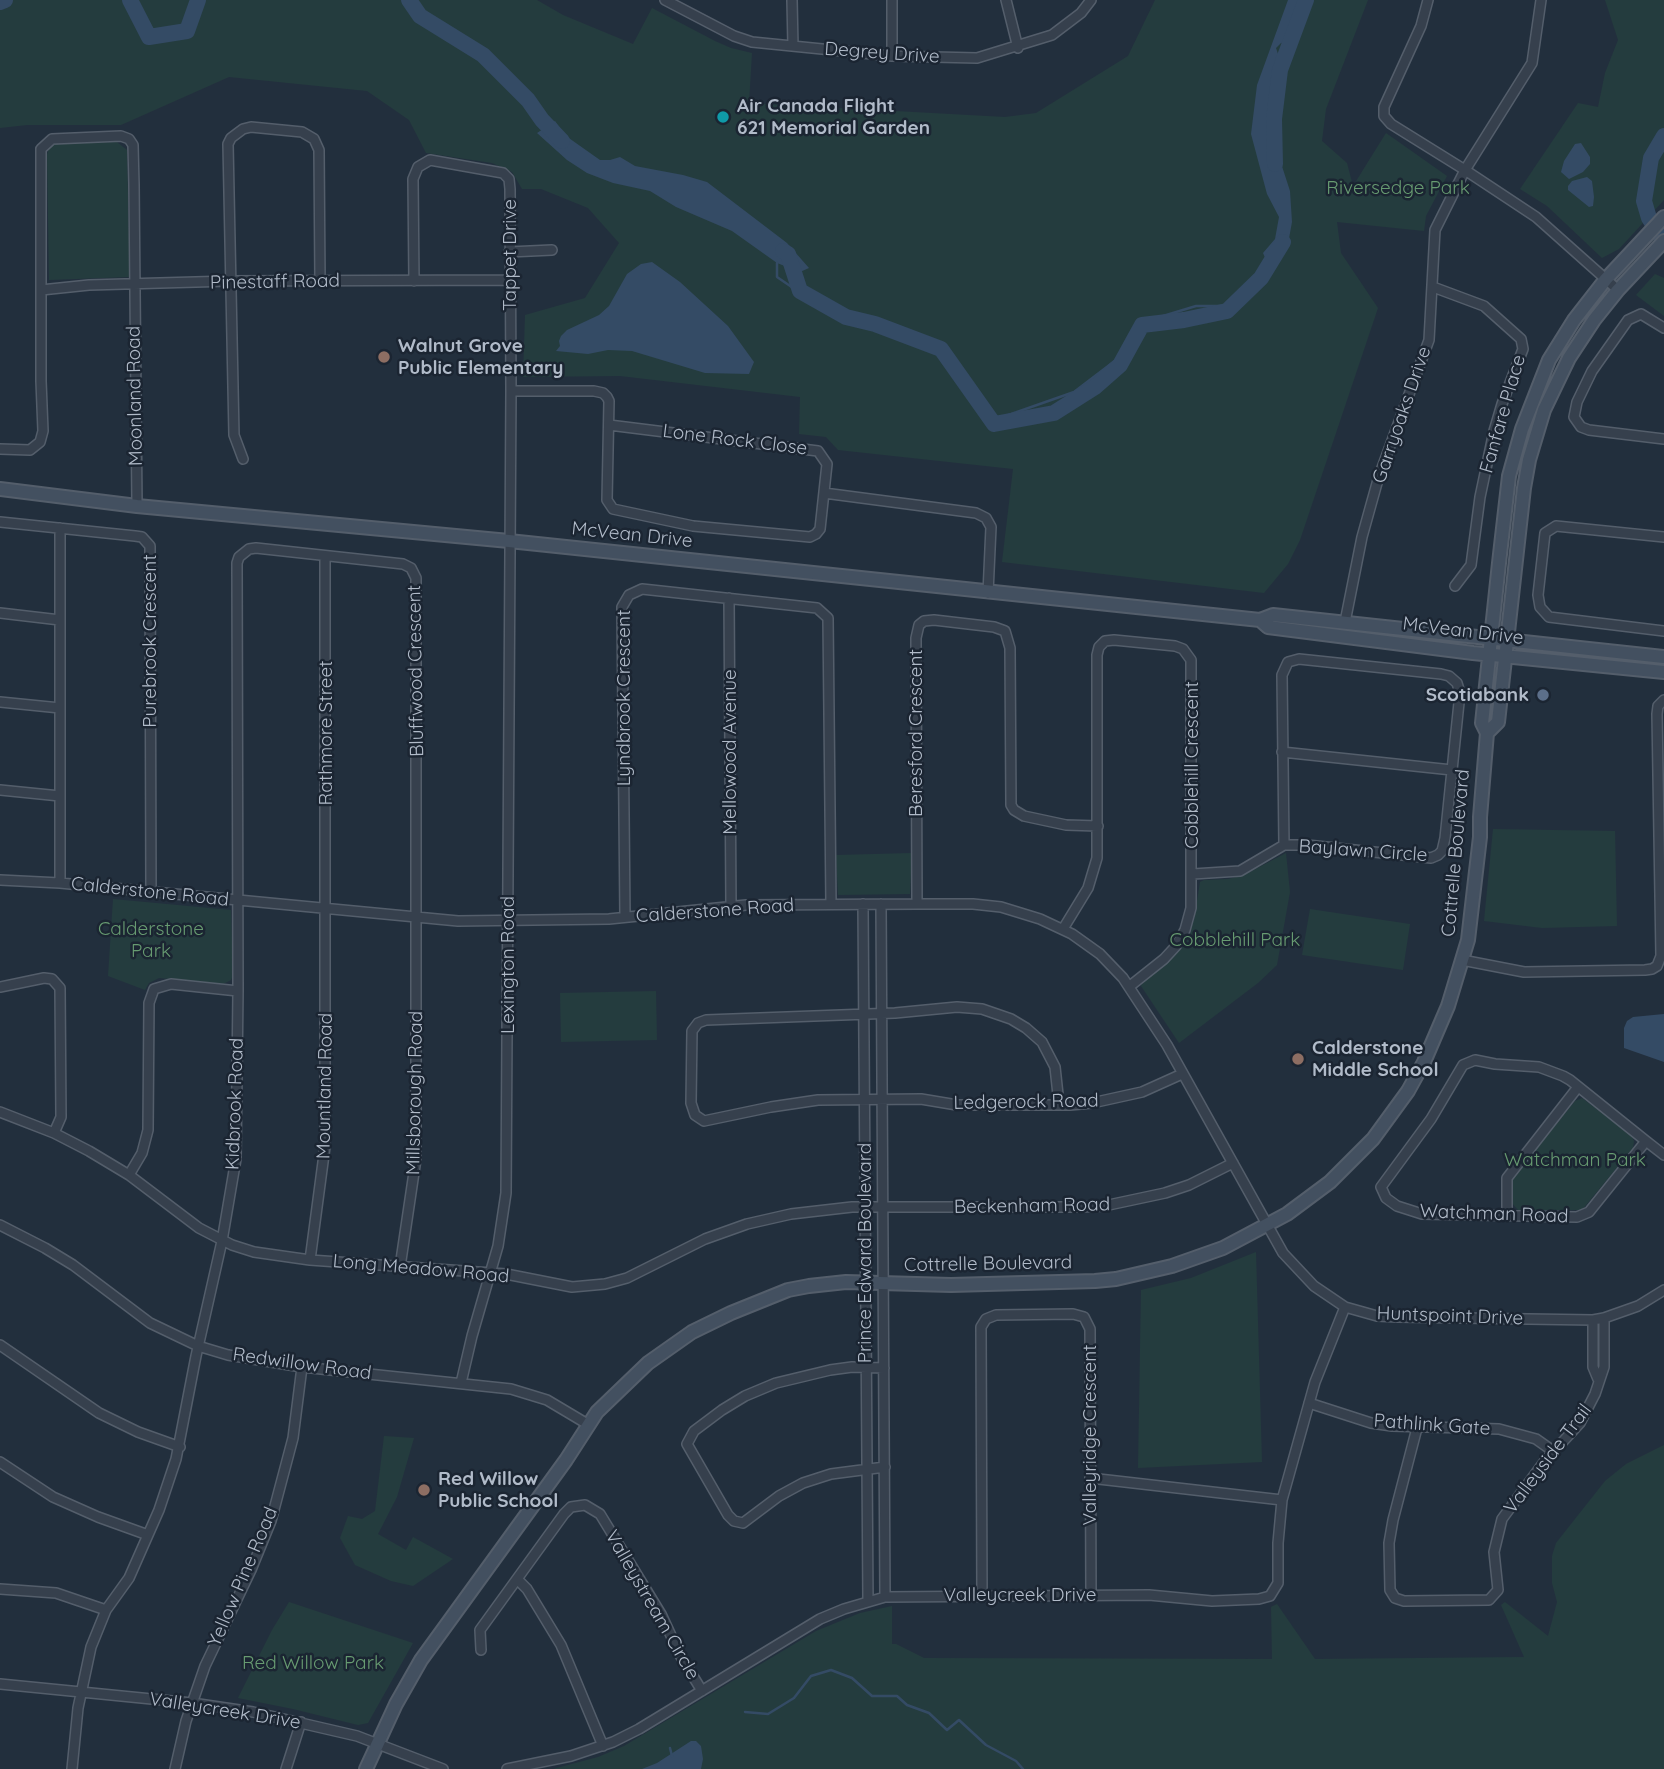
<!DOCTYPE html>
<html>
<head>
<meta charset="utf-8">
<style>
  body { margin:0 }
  canvas { display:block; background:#222f3d }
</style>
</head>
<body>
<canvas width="1664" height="1769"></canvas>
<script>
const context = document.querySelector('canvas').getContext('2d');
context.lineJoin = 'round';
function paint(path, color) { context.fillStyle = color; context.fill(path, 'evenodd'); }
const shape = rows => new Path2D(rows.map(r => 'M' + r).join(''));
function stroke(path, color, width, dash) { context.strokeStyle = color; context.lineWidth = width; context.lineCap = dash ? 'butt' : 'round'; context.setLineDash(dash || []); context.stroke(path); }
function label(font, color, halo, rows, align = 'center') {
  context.font = font + ' Quicksand,sans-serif'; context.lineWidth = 5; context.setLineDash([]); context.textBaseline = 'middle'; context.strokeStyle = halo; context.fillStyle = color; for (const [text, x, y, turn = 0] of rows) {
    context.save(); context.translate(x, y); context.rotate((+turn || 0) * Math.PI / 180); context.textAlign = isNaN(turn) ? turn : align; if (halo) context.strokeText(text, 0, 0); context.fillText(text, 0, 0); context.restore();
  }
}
const green = shape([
  [0,0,537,0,563,15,633,44,652,8,715,41,731,48,752,53,749,103,1005,117,1036,113,1128,56,1155,0,1368,0,1326,109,1322,141,1347,163,1353,186,1386,133,1447,176,1426,216,1424,231,1337,222,1341,253,1378,308,1300,540,1288,564,1264,593,1002,562,1013,469,838,450,826,437,799,434,800,397,620,376,523,377,525,315,585,298,619,243,588,208,541,189,522,189,512,172,492,163,426,153,409,120,367,91,229,77,121,125,27,125,0,128],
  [1605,0,1664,0,1664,200,1619,249,1602,258,1547,206,1520,189,1578,103,1598,107,1605,73,1618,40],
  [117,142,127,150,130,277,49,280,47,155,49,148,55,143],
  [1655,274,1664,278,1664,316,1636,295],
  [1493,829,1615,831,1617,926,1542,928,1484,921],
  [912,853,910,894,838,895,836,855],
  [1286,853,1290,892,1277,965,1258,983,1179,1043,1141,986,1142,984,1169,961,1185,941,1194,920,1200,882,1204,880,1228,879,1244,875],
  [113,899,231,910,233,974,231,980,223,984,159,978,149,983,145,990,108,976],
  [1310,909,1410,924,1403,970,1302,955],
  [656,991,657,1040,561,1042,560,993],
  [1582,1098,1631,1135,1634,1141,1633,1148,1582,1210,1518,1210,1511,1202,1513,1178,1575,1101],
  [1256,1252,1262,1462,1138,1468,1141,1290,1191,1278],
  [1664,1327,1664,1769,553,1769,598,1757,624,1746,816,1631,860,1613,892,1606,892,1644,896,1644,924,1658,1272,1659,1271,1607,1277,1604,1315,1659,1524,1657,1501,1605,1505,1602,1548,1636,1557,1602,1552,1583,1552,1556,1556,1543,1605,1481,1626,1464,1664,1445],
  [384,1436,414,1438,397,1497,378,1534,406,1550,413,1537,453,1559,413,1586,391,1581,355,1565,340,1538,348,1516,362,1519,375,1511],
  [289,1602,413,1643,368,1723,358,1725,293,1709,238,1698,272,1630]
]);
const water = shape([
  [1288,0,1301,0,1288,42,1281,43,1276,48,1280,60,1271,91,1269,126,1290,191,1292,222,1288,244,1275,260,1267,262,1263,253,1275,239,1279,217,1267,194,1251,134,1257,85],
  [555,121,566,136,600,160,610,160,620,157,635,166,683,175,707,182,787,243,809,268,800,272,777,263,732,231,676,207,650,191,613,183,587,173,567,160,537,133],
  [1581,143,1590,157,1590,164,1583,172,1569,179,1561,172,1564,161,1575,144],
  [1587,177,1592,181,1594,197,1593,206,1589,207,1568,190,1568,186,1572,181],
  [652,262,680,282,728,326,754,362,749,374,705,373,632,351,608,350,588,354,556,351,560,346,559,341,561,336,567,330,599,315,609,306,627,274,641,264],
  [1664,1014,1664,1062,1624,1048,1624,1028,1627,1021,1633,1017],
  [691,1741,696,1741,701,1746,703,1759,701,1769,642,1769,657,1763]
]);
const stream = shape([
  [777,263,777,277,837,318,873,321,910,331,933,345,955,369,971,398,985,414,997,419,1074,392,1116,360,1135,331,1163,316,1196,306,1225,306,1235,299,1267,262],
  [745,1712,768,1714,794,1698,811,1676,831,1670,852,1678,872,1696,897,1696,907,1705,929,1713,947,1730,959,1720,986,1745,1016,1761,1023,1769],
  [670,1748,672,1756]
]);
const river = shape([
  [130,0,149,37,187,31,198,0],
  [409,0,420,16,483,55,528,100,542,120,562,141],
  [0,2,5,0],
  [1664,136,1651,158,1644,201,1649,218,1664,241],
  [1275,164,1274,119,1280,70,1306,0],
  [783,251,788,254,800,291,846,317,875,324,941,349,994,424,1054,413,1095,387,1120,365,1142,325,1184,320,1227,311,1261,278,1283,242]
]);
const street = shape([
  [665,0,734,36,752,42,892,56,977,58,1052,35,1081,13,1091,0],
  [792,0,793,46],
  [1006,0,1018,48],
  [1428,0,1421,26,1384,107,1384,116,1391,124,1465,170,1536,217,1618,290],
  [892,56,892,0],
  [509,252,552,250],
  [414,281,413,179,418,167,430,160,503,173,509,179,510,189,511,391,506,1193,498,1246,472,1336,461,1383],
  [1433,287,1484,306,1521,339,1523,349,1502,404,1494,431,1480,497,1471,565,1455,586],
  [41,290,89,285,231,281,509,280],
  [1664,328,1641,314,1628,320,1592,371,1577,402,1574,417,1581,427,1589,430,1664,439],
  [511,391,594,391,603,393,607,397,609,401,607,500,613,509,693,526,810,537,816,534,820,529,827,464,818,451,609,425],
  [0,449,30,450,40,442,43,431,41,381,41,149,52,139,121,136,129,139,133,145,134,185,137,506],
  [243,459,234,435,228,144,231,138,243,129,251,127,302,132,314,139,319,150,320,281],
  [824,493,976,513,986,518,991,527,988,593],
  [0,522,135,536,142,537,150,546,151,892],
  [60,528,60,883],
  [1664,537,1556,526,1545,533,1538,595,1540,607,1549,617,1664,631],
  [729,598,731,906],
  [0,613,60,620],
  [1345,622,1362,537,1379,476,1429,340,1435,230,1465,170,1532,63,1541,0],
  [0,702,60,708],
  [1282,752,1452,770],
  [0,790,60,796],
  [1193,874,1240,871,1284,845,1307,845,1431,858,1438,855,1442,851,1445,838,1460,693,1457,683,1449,676,1441,674,1299,659,1288,662,1282,675,1284,845],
  [0,880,60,883,458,921,609,919,746,905,917,904,973,904,1001,907,1040,919,1072,934,1100,954,1123,978,1167,1045,1283,1253,1314,1286,1345,1307,1377,1316,1398,1317,1593,1320,1604,1318,1638,1306,1664,1290],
  [863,904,868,1601],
  [881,904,885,1597],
  [917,904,916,638,919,625,924,621,934,620,994,627,1005,631,1010,648,1011,805,1014,810,1024,816,1066,825,1098,826],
  [625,917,622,607,629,595,642,589,817,608,828,618,831,904],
  [1063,929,1088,888,1097,858,1097,655,1099,647,1105,641,1114,640,1175,646,1183,649,1191,660,1191,908,1185,930,1176,946,1164,959,1130,986],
  [1462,960,1524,972,1645,970,1652,969,1657,966,1661,956,1657,714,1658,706,1664,700],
  [0,987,44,978,52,979,60,988,61,1117,54,1133],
  [1059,1104,1055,1067,1042,1042,1026,1028,1011,1019,982,1009,957,1007,895,1013,706,1020,698,1023,692,1031,691,1103,695,1115,704,1121,771,1107,818,1100,921,1099,957,1105,1070,1105,1092,1103,1142,1092,1182,1074],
  [0,1112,54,1133,89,1151,129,1175,199,1228,232,1245,254,1252,310,1260,506,1274,572,1287,605,1284,627,1278,705,1239,747,1224,791,1214,852,1207,1081,1207,1104,1206,1165,1193,1189,1185,1233,1163],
  [1646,1141,1589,1212,1577,1217,1422,1214,1397,1206,1386,1198,1381,1187,1431,1119,1463,1065,1475,1060,1495,1064,1539,1067,1563,1076,1570,1080,1646,1141,1664,1155],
  [129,1175,142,1153,148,1130,149,1003,154,989,171,984,238,991],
  [1507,1216,1507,1178,1578,1087],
  [0,1225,45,1248,73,1265,150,1323,198,1346,228,1355,302,1367,511,1389,547,1400,589,1425],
  [310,1260,325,1147,325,556],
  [1593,1320,1593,1367,1598,1379],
  [0,1345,99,1413,138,1432,180,1447],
  [884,1368,852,1367,830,1370,776,1383,745,1396,722,1410,694,1431,687,1444,728,1515,734,1521,743,1523,779,1496,803,1483,831,1474,885,1467],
  [1309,1403,1371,1423,1392,1426,1499,1429,1536,1439,1553,1451],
  [1417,1428,1393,1520,1389,1543,1390,1590,1395,1598,1404,1601,1489,1600,1498,1590,1494,1552,1502,1519,1544,1462,1580,1423,1595,1394,1604,1367,1604,1318],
  [0,1462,53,1497,98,1517,148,1535],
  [1090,1478,1282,1500],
  [517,1579,527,1589,561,1645,603,1746],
  [0,1589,56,1593,106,1610],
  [982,1596,981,1327,986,1319,996,1315,1073,1314,1084,1317,1090,1329,1091,1595],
  [481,1650,480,1630,564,1514,571,1507,585,1505,600,1514,661,1614,680,1655,702,1691],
  [0,1684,192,1703,253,1712,357,1736,443,1769],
  [72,1769,78,1708,91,1647,106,1610,129,1578,159,1510,176,1459,196,1356,222,1241,236,1159,238,991,237,563,239,557,249,549,256,548,403,564,411,568,416,578,416,1159,400,1267],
  [175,1769,186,1721,205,1666,251,1570,271,1521,293,1438,302,1367],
  [286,1769,301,1722],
  [507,1769,571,1756,613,1742,639,1729,820,1619,844,1609,885,1597,1149,1595,1212,1601,1259,1599,1270,1596,1278,1583,1278,1543,1282,1500,1315,1382,1345,1307]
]);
const secondary = shape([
  [0,489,137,506,509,541,1260,620,1273,615,1664,657],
  [1260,620,1268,627,1473,653,1664,672],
  [1487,733,1498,722,1524,488,1529,460,1544,410,1569,358,1594,320,1618,290,1664,241],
  [366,1769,396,1704,421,1660,566,1460,597,1412,648,1363,692,1332,731,1313,788,1290,809,1286,846,1282,951,1285,1095,1281,1116,1279,1172,1266,1223,1248,1287,1214,1330,1182,1373,1139,1408,1091,1424,1062,1448,1006,1468,940,1480,837,1480,817,1487,733,1482,723,1499,563,1509,476,1522,429,1549,360,1574,320,1606,279,1664,217]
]);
const markers = [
  [723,117,7,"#0f9aa8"],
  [384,357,7,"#8d6e63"],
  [1543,695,7,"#5c6f8a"],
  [1298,1059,7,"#8d6e63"],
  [424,1490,7,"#8d6e63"]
];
const streetNames = [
  ["Degrey Drive",882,53,4],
  ["Tappet Drive",510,255,-90],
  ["Pinestaff Road",275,282,-1],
  ["Moonland Road",135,396,-91],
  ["Fanfare Place",1503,414,-74],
  ["Garryoaks Drive",1402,415,-71],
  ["Lone Rock Close",735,440,7],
  ["McVean Drive",632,535,6],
  ["McVean Drive",1463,631,7],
  ["Purebrook Crescent",150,641,-90],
  ["Bluffwood Crescent",416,671,-91],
  ["Lyndbrook Crescent",624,698,-90],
  ["Rathmore Street",326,733,-90],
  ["Beresford Crescent",916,733,-90],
  ["Mellowood Avenue",730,752,-90],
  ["Cobblehill Crescent",1192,765,-90],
  ["Baylawn Circle",1363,851,4],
  ["Cottrelle Boulevard",1456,853,-85],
  ["Calderstone Road",150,892,6],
  ["Calderstone Road",715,911,-4],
  ["Lexington Road",508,965,-90],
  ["Mountland Road",325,1086,-89],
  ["Millsborough Road",415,1093,-89],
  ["Ledgerock Road",1026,1102,-1],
  ["Kidbrook Road",235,1104,-88],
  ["Beckenham Road",1032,1206,-1],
  ["Watchman Road",1494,1214,2],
  ["Prince Edward Boulevard",865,1253,-90],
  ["Cottrelle Boulevard",988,1264,-1],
  ["Long Meadow Road",421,1269,5],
  ["Huntspoint Drive",1450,1316,2],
  ["Redwillow Road",302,1364,8],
  ["Pathlink Gate",1432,1425,4],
  ["Valleyridge Crescent",1090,1435,-90],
  ["Valleyside Trail",1548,1459,-53],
  ["Yellow Pine Road",243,1577,-67],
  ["Valleycreek Drive",1020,1595],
  ["Valleystream Circle",652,1605,60],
  ["Valleycreek Drive",225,1711,9]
];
const poiNames = [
  ["Air Canada Flight",737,106],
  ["621 Memorial Garden",737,128],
  ["Walnut Grove",398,346],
  ["Public Elementary",398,368],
  ["Scotiabank",1529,695,"right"],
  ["Calderstone",1312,1048],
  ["Middle School",1312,1070],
  ["Red Willow",438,1479],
  ["Public School",438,1501]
];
const parkNames = [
  ["Riversedge Park",1398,188],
  ["Calderstone",151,929],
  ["Park",151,951],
  ["Cobblehill Park",1235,940],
  ["Watchman Park",1575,1160],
  ["Red Willow Park",313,1663]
];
paint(green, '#243c3e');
paint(water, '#344b65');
stroke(stream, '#344b65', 2.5);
stroke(river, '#344b65', 16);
stroke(street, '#545e6b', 12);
stroke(secondary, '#545e6b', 16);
stroke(street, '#36404d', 9);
stroke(secondary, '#435060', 12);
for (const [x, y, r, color] of markers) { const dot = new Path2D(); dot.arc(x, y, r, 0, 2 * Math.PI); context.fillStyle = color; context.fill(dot); stroke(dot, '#1b2532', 2.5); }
label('19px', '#b1bbc9', '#1b2532', streetNames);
label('bold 19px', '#b1bbc9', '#1b2532', poiNames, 'left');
label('19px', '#679b71', '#1b2532', parkNames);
</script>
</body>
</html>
